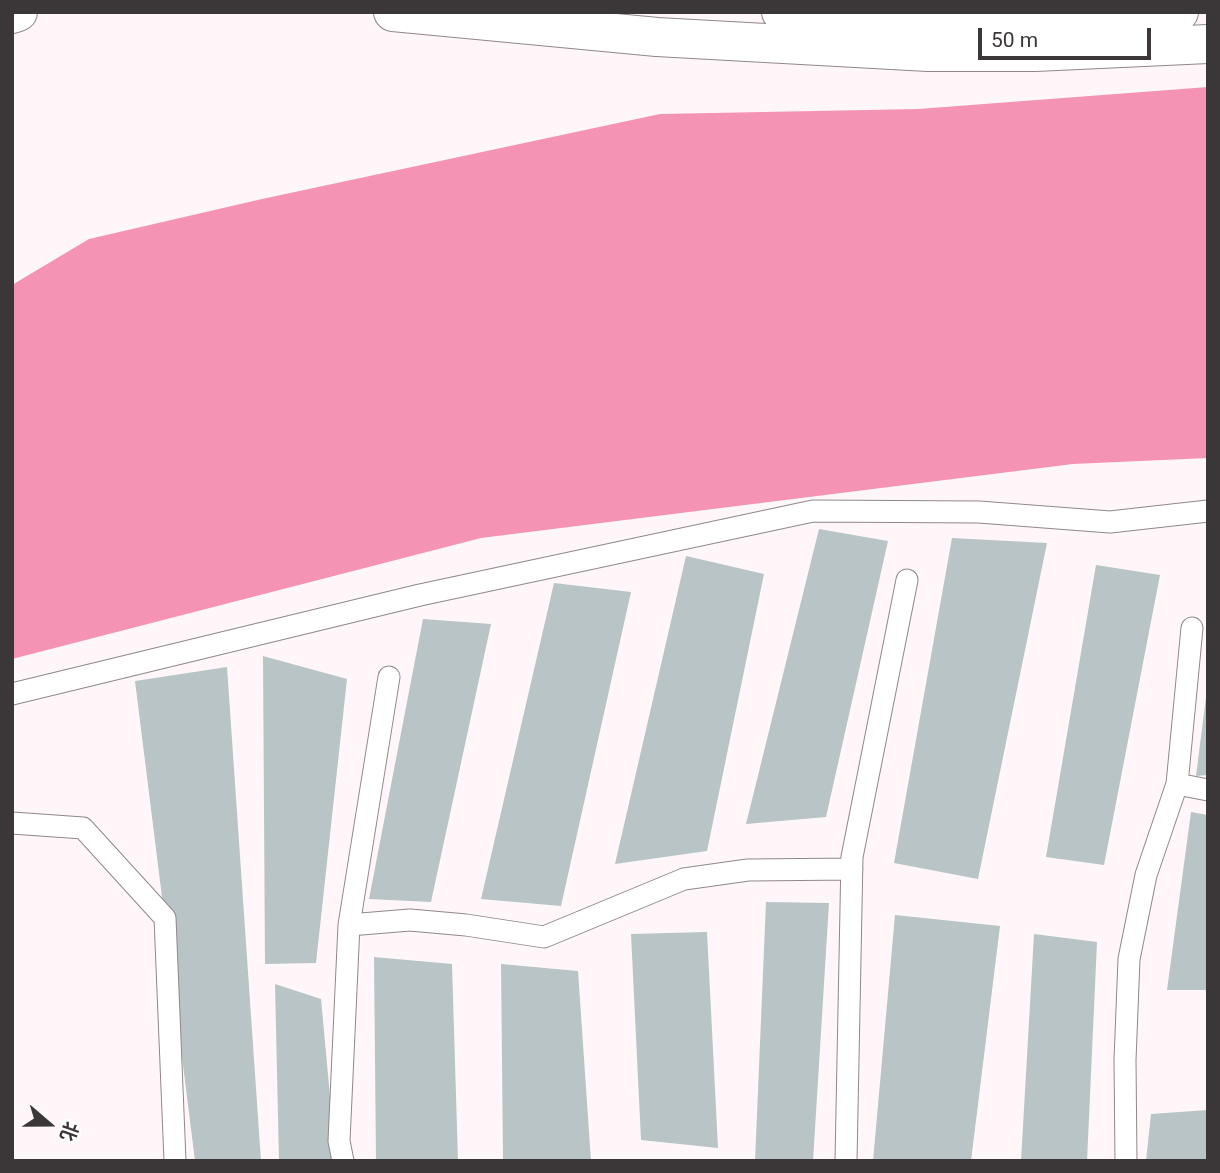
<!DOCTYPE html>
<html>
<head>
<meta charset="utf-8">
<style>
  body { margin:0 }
  #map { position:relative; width:1220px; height:1173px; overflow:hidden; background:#fef6f8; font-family:Roboto,"Noto Sans SC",sans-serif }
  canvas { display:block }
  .frame { position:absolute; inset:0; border:14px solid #3b3738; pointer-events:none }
  .north { position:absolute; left:14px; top:1089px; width:70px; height:70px; -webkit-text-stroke:5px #fff; paint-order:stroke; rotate:110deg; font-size:19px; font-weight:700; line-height:28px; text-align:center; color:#3b3738 }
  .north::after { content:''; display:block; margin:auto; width:24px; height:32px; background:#3b3738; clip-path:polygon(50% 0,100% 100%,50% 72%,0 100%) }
  .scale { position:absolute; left:978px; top:28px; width:173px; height:32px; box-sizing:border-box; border:4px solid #3b3738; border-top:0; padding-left:9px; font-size:21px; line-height:24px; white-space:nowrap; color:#3b3738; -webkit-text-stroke:5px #fff; paint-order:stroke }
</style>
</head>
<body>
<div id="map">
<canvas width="1220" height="1173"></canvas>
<div class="frame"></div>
<div class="north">北</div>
<div class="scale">50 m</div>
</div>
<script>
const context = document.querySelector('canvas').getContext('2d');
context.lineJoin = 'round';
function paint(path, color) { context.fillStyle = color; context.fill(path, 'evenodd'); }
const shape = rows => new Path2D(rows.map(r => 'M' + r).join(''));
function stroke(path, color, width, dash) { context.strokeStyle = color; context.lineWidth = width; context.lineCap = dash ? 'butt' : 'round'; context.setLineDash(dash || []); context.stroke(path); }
const water = shape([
  [1208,87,1208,458,1073,464,481,538,12,659,12,285,89,239,262,199,660,114,918,109]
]);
const building = shape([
  [819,529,888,541,826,817,746,824],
  [952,538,1047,543,978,879,894,863],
  [686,556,764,574,707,851,615,864],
  [1096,565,1160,575,1104,865,1046,857],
  [554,583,631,592,561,906,481,899],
  [423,619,491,624,431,902,369,899],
  [263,656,347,679,316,963,265,964],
  [227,667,261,1161,195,1161,135,681],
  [1206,697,1208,697,1208,775,1196,776],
  [1191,812,1208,815,1208,990,1167,990],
  [766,902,829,903,813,1161,755,1161],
  [895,915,1000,926,971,1161,873,1161],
  [707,932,718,1148,641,1140,631,934],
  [1034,934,1097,942,1087,1161,1021,1161],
  [374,957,452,964,458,1161,376,1161],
  [501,964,578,971,591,1161,503,1161],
  [275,984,321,999,336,1161,279,1161],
  [1208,1110,1208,1161,1146,1161,1151,1114]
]);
const street = shape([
  [12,694,420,595,813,511,979,512,1110,522,1208,511],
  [1177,784,1208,790],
  [12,823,83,828,165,918,175,1161],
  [349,925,410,920,466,925,544,937,684,879,748,870,852,869],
  [343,1161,339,1141,349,925,389,677],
  [846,1161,852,857,907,580],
  [1126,1161,1125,1060,1129,959,1146,875,1177,784,1192,628]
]);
const highway = shape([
  [393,12,657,37,928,52,1035,52,1208,44],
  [781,12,813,15,1013,17,1106,16,1179,12],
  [12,14,18,12]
]);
paint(water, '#f593b5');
paint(building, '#b9c4c6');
stroke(street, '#91878a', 23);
stroke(highway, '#91878a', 40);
stroke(street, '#fff', 21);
stroke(highway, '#fff', 38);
</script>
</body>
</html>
